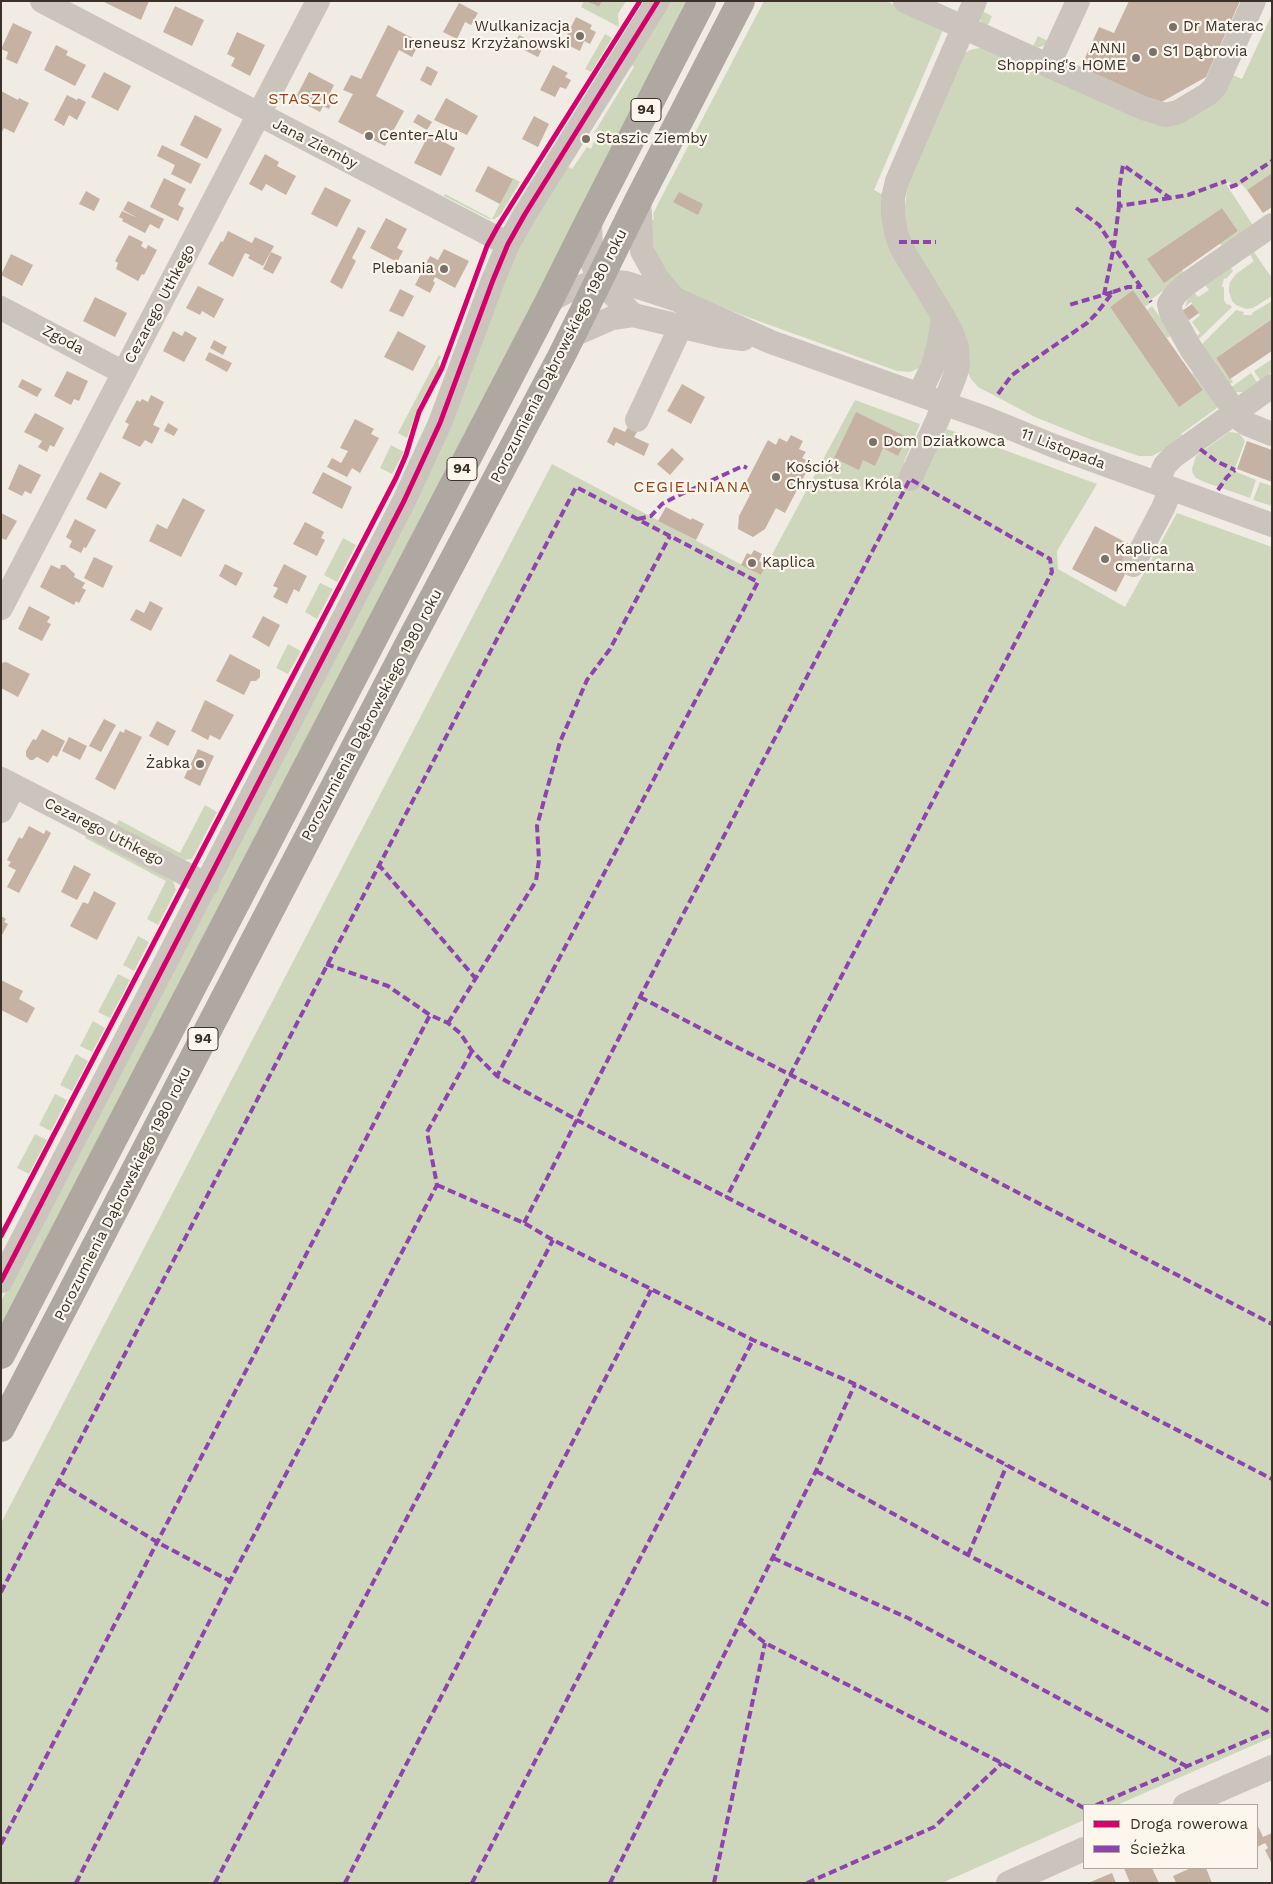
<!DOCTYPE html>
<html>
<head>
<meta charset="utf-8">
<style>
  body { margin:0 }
  #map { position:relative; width:1273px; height:1884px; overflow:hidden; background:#f0ece3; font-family:"Work Sans",sans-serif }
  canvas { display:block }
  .frame { position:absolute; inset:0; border:2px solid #3b3129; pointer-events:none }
  .legend { position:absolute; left:1083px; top:1804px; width:175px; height:65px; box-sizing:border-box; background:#fcf6ec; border:1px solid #afa79e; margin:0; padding:6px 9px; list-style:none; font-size:15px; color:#3b3129 }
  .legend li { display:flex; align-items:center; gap:10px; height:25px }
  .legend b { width:25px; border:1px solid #afa79e }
</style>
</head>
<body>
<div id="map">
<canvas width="1273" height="1884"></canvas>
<div class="frame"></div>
<ul class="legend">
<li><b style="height:6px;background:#d6006c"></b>Droga rowerowa</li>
<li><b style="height:6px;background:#8e44ad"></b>Ścieżka</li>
</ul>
</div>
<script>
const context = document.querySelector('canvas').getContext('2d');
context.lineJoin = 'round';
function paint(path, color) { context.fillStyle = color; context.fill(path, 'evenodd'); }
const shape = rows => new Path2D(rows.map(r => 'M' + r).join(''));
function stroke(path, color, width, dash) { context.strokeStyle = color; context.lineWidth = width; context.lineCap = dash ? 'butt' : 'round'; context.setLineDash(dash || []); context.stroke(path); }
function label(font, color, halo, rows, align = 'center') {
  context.font = font + ' "Work Sans",sans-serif'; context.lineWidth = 4.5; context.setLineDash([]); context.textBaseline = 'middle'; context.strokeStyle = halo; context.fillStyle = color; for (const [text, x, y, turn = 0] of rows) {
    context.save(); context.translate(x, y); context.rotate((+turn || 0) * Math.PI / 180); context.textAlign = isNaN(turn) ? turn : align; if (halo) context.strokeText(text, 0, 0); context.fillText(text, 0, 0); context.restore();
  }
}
const green = shape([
  [584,1,588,1,599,7,602,1,626,1,618,14,619,27,581,7],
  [668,1,691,1,547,280,543,281,543,286,486,396,483,397,483,402,426,512,423,513,423,518,1,1331,1,1301,346,635,526,232,567,166,572,169,587,147,591,149,597,134,594,133,634,67,630,63],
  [764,1,886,1,935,23,943,30,874,190,905,206,909,177,963,54,970,50,984,47,1154,121,1230,74,1242,79,1272,14,1272,173,1247,190,1241,184,1234,188,1229,181,1226,184,1254,227,1224,249,1220,243,1238,231,1222,208,1148,259,1182,270,1185,275,1149,301,1150,303,1145,307,1133,290,1110,307,1179,406,1203,390,1192,374,1197,370,1218,405,1217,408,1181,434,1184,438,1173,445,1152,456,1139,456,1092,440,1035,417,978,387,971,379,967,371,930,353,922,366,919,368,910,372,897,371,742,315,678,289,655,265,652,220,654,219,653,214,661,198],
  [982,11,992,16,988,25,1033,46,1038,36,1048,41,1048,44,1037,48,982,23,980,19],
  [605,34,612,38,591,72,585,69],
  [513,178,520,182,501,214,495,219,489,219,444,196,445,194,492,219],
  [1254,252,1272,278,1272,296,1253,308,1246,309,1236,305,1232,301,1229,292,1229,287,1230,282,1236,274,1254,261,1250,255],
  [1229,265,1233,271,1226,279,1224,278,1222,287,1224,287,1224,300,1227,305,1229,304,1232,307,1199,339,1197,336,1200,333,1192,322,1200,315,1191,302,1185,307,1187,301,1193,291,1198,297,1209,290,1203,282],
  [1272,301,1272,319,1216,358,1233,382,1226,386,1202,346,1203,343,1236,310,1244,312,1243,315,1252,315,1252,313],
  [1152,306,1172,335,1167,338,1147,310],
  [439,355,441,357,438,362,440,368,419,405,407,438,398,433],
  [1272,359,1272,372,1260,380,1254,371],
  [1251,373,1257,382,1243,392,1234,392,1230,388],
  [855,400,920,424,904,462,906,478,919,483,947,429,1097,484,1057,551,1058,569,1125,607,1177,513,1272,547,1272,1737,1117,1805,1084,1805,1084,1820,942,1883,1,1883,1,1523,552,464,761,575],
  [1229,432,1239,433,1245,441,1234,471,1256,480,1250,498,1204,482,1196,478,1193,474,1192,469,1196,456],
  [391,445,404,452,392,474,380,468],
  [1260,482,1272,486,1272,506,1253,500],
  [343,538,356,545,337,582,324,575],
  [320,583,333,589,317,619,305,612],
  [288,644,301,651,288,674,276,668],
  [205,805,217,812,192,859,184,860,116,825,119,820,180,853],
  [86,836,173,881,176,890,158,925,147,919,166,881,85,838],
  [138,936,149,942,134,971,123,965],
  [118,974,130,980,110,1018,98,1012],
  [93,1021,105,1028,92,1052,80,1046],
  [76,1054,88,1061,72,1091,60,1085],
  [55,1094,67,1100,51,1131,39,1125],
  [35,1134,47,1140,29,1174,17,1168]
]);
const building = shape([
  [102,1,149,1,141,20],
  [587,1,602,1,599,7],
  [1129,1,1240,1,1206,77,1158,104,1080,69,1099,27,1114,33],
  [459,3,478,13,471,25,465,22,457,39,443,32],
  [175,6,204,20,192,46,163,32],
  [576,17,592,25,590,29,596,32,590,44,584,41,580,51,563,43],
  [13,23,32,32,17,64,6,59,8,52,1,49],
  [388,25,420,42,412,57,399,50,376,96,404,111,385,146,338,122,353,94,343,90,351,75,361,79],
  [237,32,265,45,250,76,231,66,235,58,227,54],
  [519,35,543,47,538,57,524,50,525,48,515,43],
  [56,45,68,51,66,55,86,65,75,86,44,70],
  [553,65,568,73,565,77,571,80,566,89,560,87,555,97,540,90],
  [427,66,438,72,431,86,420,80],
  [104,72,131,86,118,111,91,97],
  [309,72,334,85,329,95,334,98,329,109,323,106,320,112,295,99],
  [1,91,18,100,19,98,29,103,14,133,4,128,1,134],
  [67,95,77,100,78,98,86,102,77,120,69,115,64,126,54,120],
  [446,98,478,116,467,135,434,120],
  [418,114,432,122,427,130,413,122],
  [195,115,222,129,207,159,180,145],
  [534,116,549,124,538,147,522,139],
  [429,134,455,148,441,176,414,163],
  [162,145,201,164,191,184,171,174,175,165,157,156],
  [265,154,279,162,277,166,296,176,286,195,266,184,262,191,249,184],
  [488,166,513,179,500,204,475,191],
  [1272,173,1272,207,1263,213,1247,190],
  [164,178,186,189,178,205,184,208,178,221,150,207],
  [325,187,351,200,337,227,311,214],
  [86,191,100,199,94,211,79,204],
  [679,192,703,204,698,215,673,202],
  [128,201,164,219,159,229,150,224,145,233,122,221,123,219,119,217,122,211,138,218,123,210],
  [1222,208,1238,231,1164,283,1147,259],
  [386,218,407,229,397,248,403,251,397,262,370,248],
  [358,227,366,231,352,258,356,261,342,289,330,282],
  [228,231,252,243,255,237,274,246,263,266,248,258,250,255,245,253,233,277,208,264,221,241,223,242],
  [129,235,143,242,141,246,146,249,148,245,157,250,144,275,142,274,138,281,116,269,118,263,115,261],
  [444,249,469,261,455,288,435,277,433,281,435,283,430,293,415,285,430,256,438,260],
  [271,252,282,257,273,274,263,269],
  [11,254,33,265,22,286,1,275],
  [198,286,224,299,214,318,202,311,200,315,186,308],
  [400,289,414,296,403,317,389,311],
  [1133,290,1203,390,1179,407,1110,307],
  [95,297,127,313,115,337,83,321],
  [1192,304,1199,313,1189,320,1182,311],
  [1272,319,1272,351,1230,379,1216,358],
  [173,331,182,336,185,331,197,338,184,362,163,351],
  [398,331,426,346,413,371,384,357],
  [214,340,227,347,223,355,210,348],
  [209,352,232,363,227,372,205,360],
  [67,371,88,381,79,401,74,399,71,405,54,396],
  [22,379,42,389,37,397,18,387],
  [682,384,705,397,691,424,667,411],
  [151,395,164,402,153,425,160,428,152,444,145,440,140,447,122,438,129,424,125,422,137,400,140,402,142,399,148,402],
  [856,412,907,437,898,456,883,448,875,466,863,460,859,470,834,458],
  [35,413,64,428,54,447,50,445,47,452,38,447,42,441,24,432],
  [355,419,374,429,371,434,379,438,360,473,352,468,347,477,327,467,332,458,341,463,348,451,340,448],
  [168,423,178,429,174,436,164,431],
  [614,427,625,432,628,427,637,432,634,437,649,444,644,456,616,442,614,446,607,442],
  [791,435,803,441,799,449,806,452,802,458,811,463,785,513,776,508,765,529,753,537,738,529,739,516,750,495,742,490,768,440,776,445,779,438,787,442],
  [1247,441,1272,450,1272,482,1237,469],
  [672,448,684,459,670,475,657,464],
  [19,464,41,475,31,494,25,491,22,496,8,489],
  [100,472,121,483,106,509,86,499],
  [323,472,352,487,342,509,312,493],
  [183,498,205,510,181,557,149,541,157,524,167,529],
  [666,507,691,520,692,518,704,524,696,540,658,521],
  [1,513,17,521,6,540,1,538],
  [75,519,96,530,86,548,84,547,81,553,69,547,72,541,66,537],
  [305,522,324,532,321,538,325,540,317,556,293,544],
  [1095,526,1138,549,1116,592,1072,569],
  [754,550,762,554,759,561,766,565,761,575,741,565,747,553,751,555],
  [94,557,113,566,103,588,84,578],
  [225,564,243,573,236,586,219,576],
  [284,564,307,576,299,592,294,589,287,604,273,597,278,588,273,586],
  [51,565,60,569,61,565,65,565,75,574,74,577,85,583,82,588,86,590,79,603,76,601,74,605,40,587],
  [150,601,163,608,151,631,130,620,136,609,144,613],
  [29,606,50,617,47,622,51,624,42,641,18,629],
  [263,616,280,625,269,647,252,637],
  [230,654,260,670,260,677,256,681,251,681,244,695,216,681],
  [6,662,30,674,18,697,1,688,1,663],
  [205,700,234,715,220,740,210,735,208,740,191,731],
  [104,719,116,725,101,752,89,746],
  [157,721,176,731,168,746,149,736],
  [42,729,65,741,57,757,53,755,48,763,37,757,33,760,30,760,26,756,26,751,33,739,36,740],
  [125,729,142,737,115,790,95,779,120,731,124,733],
  [69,737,87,746,80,760,62,751],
  [198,749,214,756,200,786,184,778],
  [29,826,44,834,46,830,51,833,19,893,7,887,16,870,8,866,11,862,7,860,19,837,22,839],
  [74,865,91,874,77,900,61,892],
  [94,891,116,903,97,940,70,926,83,902,88,904],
  [1,916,6,919,4,922,8,924,1,937],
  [1,980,23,991,19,999,35,1008,27,1023,1,1010],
  [1257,1824,1263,1837,1272,1833,1272,1864,1265,1850,1268,1848,1265,1843,1257,1847],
  [1124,1868,1152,1868,1159,1883,1130,1883],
  [1191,1868,1206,1868,1212,1883,1176,1883,1173,1876],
  [1112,1873,1116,1883,1088,1883]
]);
const minor = shape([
  [42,1,508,244],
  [905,1,1143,108,1166,115,1178,112,1208,94,1215,87,1254,1],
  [1049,64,1078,1],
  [639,199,642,251,657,278,675,299],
  [590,219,591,255,593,265,599,280,633,315],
  [1272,225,1184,286,1175,295,1169,304,1171,313,1191,349,1241,420,1247,424,1272,434],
  [549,301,566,292,599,280,626,283,675,299,771,342,988,419,1054,446,1272,525],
  [1,308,124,373],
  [571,336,612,318,633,315,721,336,743,339],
  [919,394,933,366,938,348,943,318],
  [637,420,681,326],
  [910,479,937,421,955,376,958,366,957,348,952,333,940,311,902,249,896,233,893,214,893,198,897,181,975,1],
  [1157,483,1165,465,1174,456,1272,386],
  [1133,565,1163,508,1171,489],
  [1,608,318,1],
  [1,779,207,885],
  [1,811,14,786],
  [1,1281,404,501,440,423,493,280,508,244,525,214,658,1],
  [1185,1805,1272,1767],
  [1008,1883,1084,1849]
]);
const major = shape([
  [1,1355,549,301,590,219,702,1],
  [1,1428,406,649,562,355,639,199,741,1]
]);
const quiet = shape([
  [1230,187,1236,185,1272,161],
  [1170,198,1119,206,1119,189,1123,165,1170,198,1188,195,1226,181],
  [1076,208,1099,225,1151,302],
  [899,242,936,242],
  [1113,292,1128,287,1141,287],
  [1104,295,1114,246,1119,206],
  [998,394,1012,375,1087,323,1096,314,1113,292,1069,305],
  [1200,449,1216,461,1235,470],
  [1218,490,1227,477,1235,470],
  [638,519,651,516,662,504,675,497,743,466,747,468],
  [378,864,476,979],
  [326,964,388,986,430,1015,448,1023,460,1033,472,1051,497,1076,577,1120,1272,1479],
  [640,997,1272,1324],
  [448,1023,536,881,539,860,537,826,560,742,587,680,610,649,670,536],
  [437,1185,524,1223,553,1240,753,1340,855,1384,1272,1607],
  [524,1223,640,997,910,479,1050,559,1052,572,726,1198],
  [816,1471,968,1555,1272,1713],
  [59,1482,157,1542,230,1581],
  [968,1555,1007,1465],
  [773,1558,908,1618,1186,1766],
  [1,1592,576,487,758,582,497,1076],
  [740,1622,765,1643,1002,1763,1084,1808],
  [1096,1805,1272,1730],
  [1,1844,430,1015],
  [76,1883,230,1581,437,1185,427,1132,472,1051],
  [215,1883,553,1240],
  [345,1883,651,1290],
  [472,1883,753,1340],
  [610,1883,816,1471,855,1384],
  [714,1883,765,1643],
  [807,1883,934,1827,1002,1763]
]);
const cycleway = shape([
  [1,1236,396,478,406,455,419,412,442,368,487,246,498,226,640,1],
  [1,1281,404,501,440,423,493,280,508,244,525,214,658,1]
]);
const markers = [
  [1173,27,5,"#7a726a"],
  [580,36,5,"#7a726a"],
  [1153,52,5,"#7a726a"],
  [1136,58,5,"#7a726a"],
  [369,136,5,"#7a726a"],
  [586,139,5,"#7a726a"],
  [444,269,5,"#7a726a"],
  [873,442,5,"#7a726a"],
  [776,477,5,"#7a726a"],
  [1105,559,5,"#7a726a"],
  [752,563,5,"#7a726a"],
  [200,764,5,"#7a726a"]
];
const shields = [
  [646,110,30],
  [462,469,30],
  [203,1039,30]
];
const shieldNames = [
  ["94",646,110],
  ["94",462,469],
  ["94",203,1039]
];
const poiNames = [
  ["Wulkanizacja",570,27,"right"],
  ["Ireneusz Krzyżanowski",570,44,"right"],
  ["Dr Materac",1183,27],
  ["ANNI",1126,49,"right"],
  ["Shopping's HOME",1126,66,"right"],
  ["S1 Dąbrovia",1163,52],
  ["Center-Alu",379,136],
  ["Staszic Ziemby",596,139],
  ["Plebania",434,269,"right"],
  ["Dom Działkowca",883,442],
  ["Kościół",786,468],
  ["Chrystusa Króla",786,485],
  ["Kaplica",1115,550],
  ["cmentarna",1115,567],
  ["Kaplica",762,563],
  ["Żabka",190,764,"right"]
];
const streetNames = [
  ["Jana Ziemby",315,144,27],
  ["Cezarego Uthkego",160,304,-62],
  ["Zgoda",63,340,28],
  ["Porozumienia Dąbrowskiego 1980 roku",559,356,-63],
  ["11 Listopada",1063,449,21],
  ["Porozumienia Dąbrowskiego 1980 roku",372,715,-62],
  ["Cezarego Uthkego",104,832,27],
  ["Porozumienia Dąbrowskiego 1980 roku",123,1194,-63]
];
const neighbourhoodNames = [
  ["STASZIC",304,99],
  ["CEGIELNIANA",692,487]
];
paint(green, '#ced7bc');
paint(building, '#c5b2a3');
stroke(minor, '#cac4bc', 24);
stroke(major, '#afa8a1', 28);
stroke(quiet, '#8e44ad', 4, [8, 4]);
stroke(cycleway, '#d6006c', 5);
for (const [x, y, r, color] of markers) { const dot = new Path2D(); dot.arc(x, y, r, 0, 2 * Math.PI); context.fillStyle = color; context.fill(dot); stroke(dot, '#fcf6ec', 2); }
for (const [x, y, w] of shields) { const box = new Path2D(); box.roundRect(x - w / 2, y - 11.5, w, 23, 4); context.fillStyle = '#fcf6ec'; context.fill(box); stroke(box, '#3b3129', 1); }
label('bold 14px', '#3b3129', null, shieldNames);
label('15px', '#3b3129', '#fcf6ec', poiNames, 'left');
label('15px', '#3b3129', '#fcf6ec', streetNames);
context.letterSpacing = '1px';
label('16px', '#92451a', '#fcf6ec', neighbourhoodNames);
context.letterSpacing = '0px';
</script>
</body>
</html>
